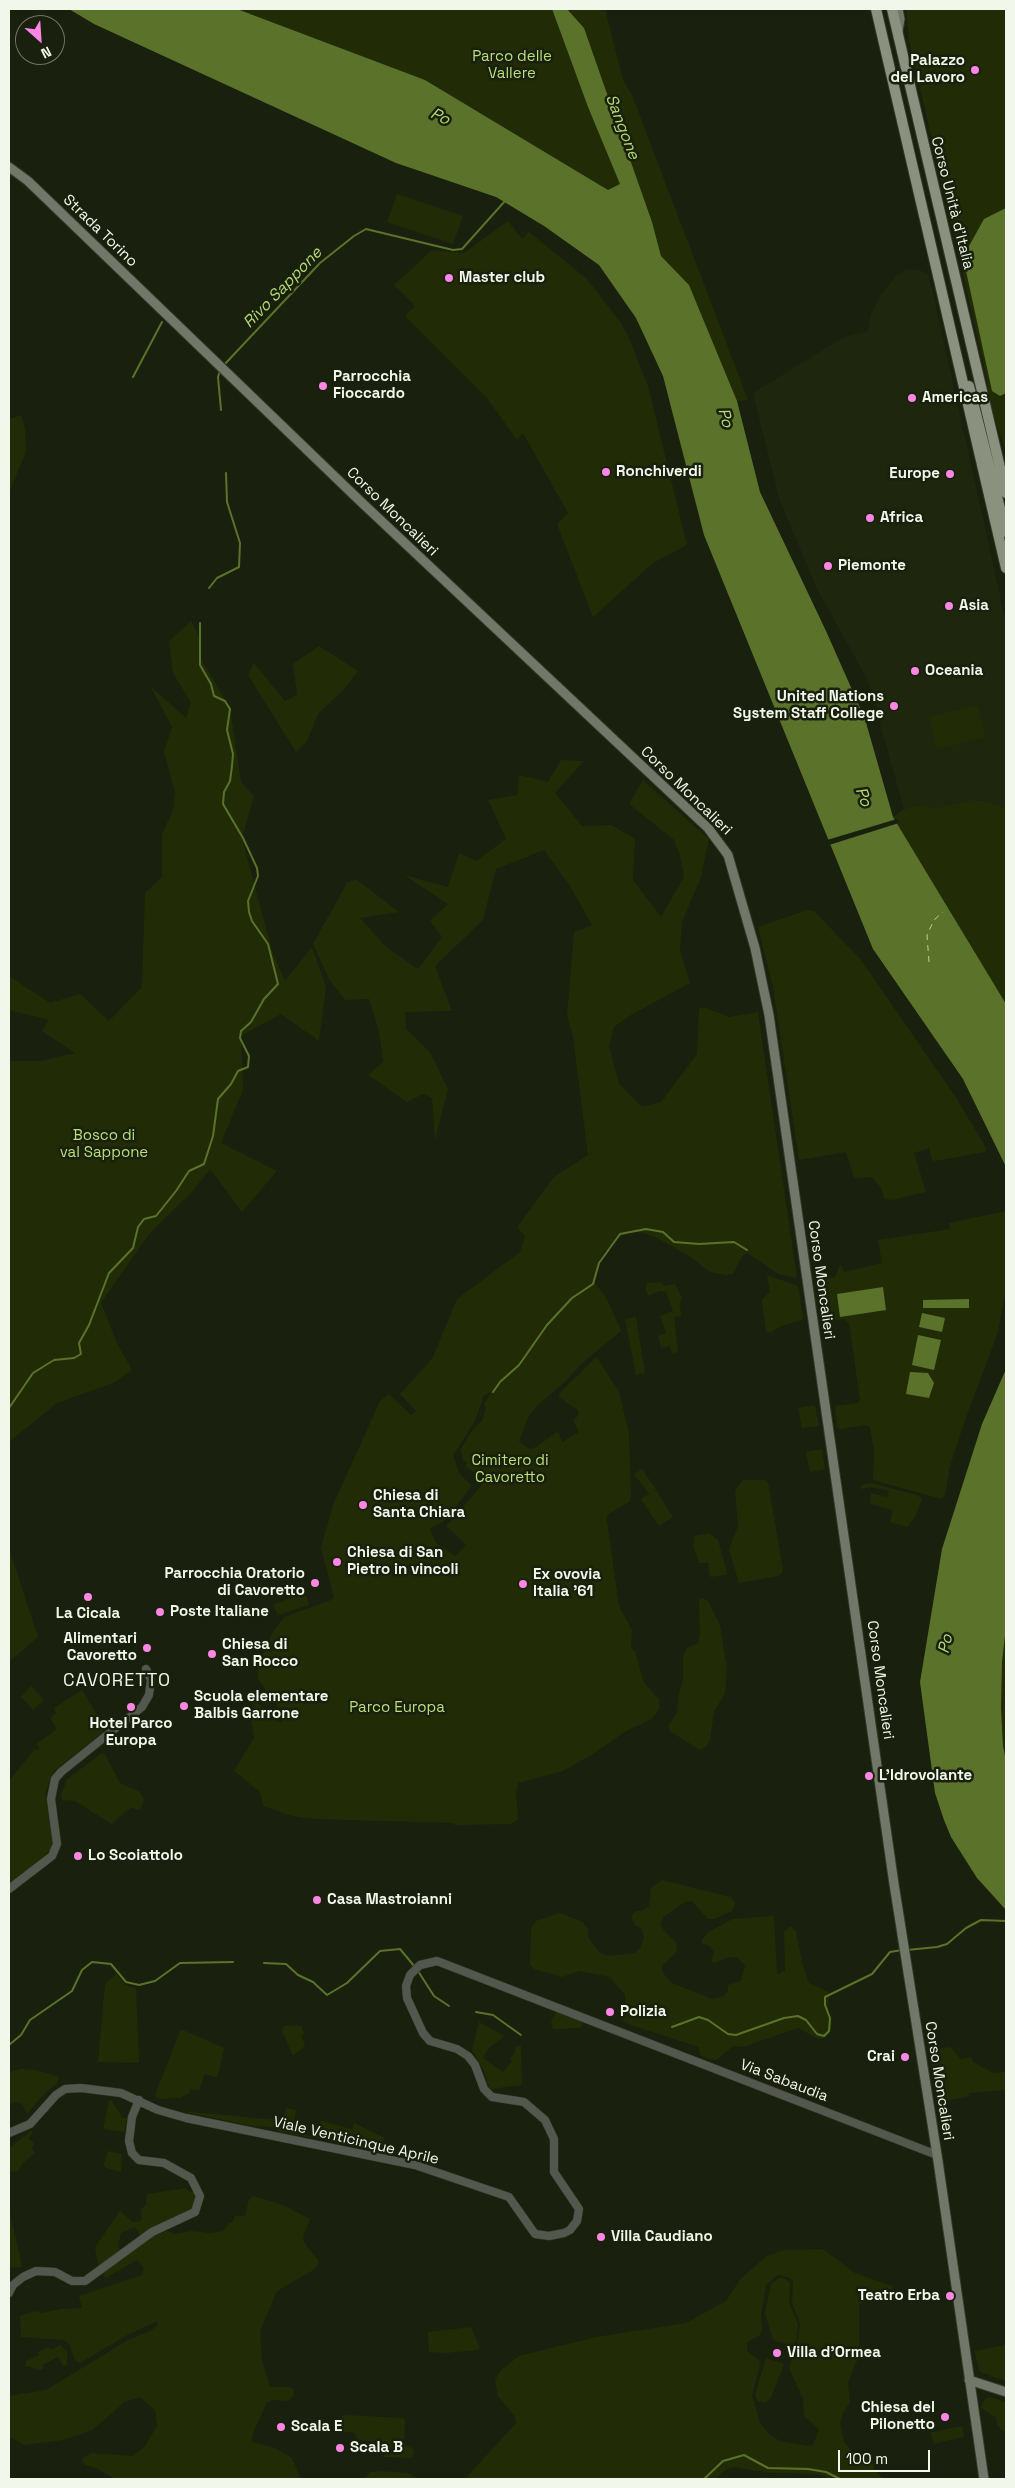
<!DOCTYPE html>
<html>
<head>
<meta charset="utf-8">
<style>
  body { margin:0 }
  #map { position:relative; width:1015px; height:2488px; overflow:hidden; background:#19200d; font-family:"Space Grotesk",sans-serif }
  canvas { display:block }
  .frame { position:absolute; inset:0; border:10px solid #f1f7ea; pointer-events:none }
  .north { position:absolute; left:15px; top:15px; width:50px; height:50px; box-sizing:border-box; background:#19200d; border:1px solid #6f7665; border-radius:50%; rotate:154deg; font-size:14px; font-weight:700; line-height:20px; text-align:center; color:#f1f7ea }
  .north::after { content:''; display:block; margin:auto; width:18px; height:22px; background:#fc86e4; clip-path:polygon(50% 0,100% 100%,50% 72%,0 100%) }
  .scale { position:absolute; left:838px; top:2450px; width:92px; height:22px; box-sizing:border-box; border:2px solid #f1f7ea; border-top:0; padding-left:6px; font-size:15px; line-height:18px; white-space:nowrap; color:#f1f7ea; -webkit-text-stroke:4px #19200d; paint-order:stroke }
</style>
</head>
<body>
<div id="map">
<canvas width="1015" height="2488"></canvas>
<div class="frame"></div>
<div class="north">N</div>
<div class="scale">100 m</div>
</div>
<script>
const context = document.querySelector('canvas').getContext('2d');
context.lineJoin = 'round';
function paint(path, color) { context.fillStyle = color; context.fill(path, 'evenodd'); }
const shape = rows => new Path2D(rows.map(r => 'M' + r).join(''));
function stroke(path, color, width, dash) { context.strokeStyle = color; context.lineWidth = width; context.lineCap = dash ? 'butt' : 'round'; context.setLineDash(dash || []); context.stroke(path); }
function label(font, color, halo, rows, align = 'center') {
  context.font = font + ' "Space Grotesk",sans-serif'; context.lineWidth = 5; context.setLineDash([]); context.textBaseline = 'middle'; context.strokeStyle = halo; context.fillStyle = color; for (const [text, x, y, turn = 0] of rows) {
    context.save(); context.translate(x, y); context.rotate((+turn || 0) * Math.PI / 180); context.textAlign = isNaN(turn) ? turn : align; if (halo) context.strokeText(text, 0, 0); context.fillText(text, 0, 0); context.restore();
  }
}
const built = shape([
  [907,269,920,270,929,276,1006,623,1006,808,979,800,936,808,922,805,904,809,868,681,817,589,780,501,753,393,844,337,868,331,871,314,882,293,898,274]
]);
const green = shape([
  [237,9,552,9,588,107,621,184,608,190,425,80],
  [567,9,605,9,623,80,632,95,748,400,737,401,689,285,661,256,652,222,584,28],
  [906,9,1006,9,1006,452,991,407,985,370,909,40],
  [397,194,463,216,453,244,387,222],
  [508,221,522,239,529,232,587,279,621,323,629,338,648,386,687,545,653,563,593,617,557,524,568,513,523,433,517,440,487,398,405,316,415,306,394,285,432,250,464,253],
  [21,415,25,428,26,452,9,493,9,419],
  [191,621,201,641,201,659,230,708,241,782,254,796,242,838,272,951,285,981,312,947,326,987,319,1041,281,1014,241,1036,243,1090,221,1143,277,1171,242,1212,210,1169,192,1192,149,1234,101,1303,117,1343,132,1370,113,1383,57,1403,9,1442,9,1061,41,1061,75,1053,42,1031,49,1020,9,1010,9,976,50,1003,80,994,109,1021,142,987,145,893,162,877,162,834,173,810,175,792,164,752,172,727,150,686,186,718,191,703,173,673,169,641],
  [319,646,358,671,344,689,318,714,307,741,296,752,248,675,254,663,285,701,297,695,293,664],
  [978,705,985,737,937,749,929,717],
  [561,760,584,761,555,793,582,826,611,825,635,839,633,880,661,917,684,877,680,855,674,840,629,804,643,780,709,839,701,877,682,922,680,950,690,983,631,1015,614,1027,609,1046,619,1084,642,1107,661,1102,697,1054,699,1009,704,1007,729,1017,758,1012,797,1278,779,1274,747,1253,742,1256,733,1274,726,1275,710,1272,688,1255,653,1236,635,1231,622,1235,604,1252,600,1259,595,1283,607,1299,621,1331,580,1365,567,1380,538,1405,529,1416,519,1441,530,1449,538,1446,556,1432,559,1433,562,1442,579,1432,573,1420,577,1417,579,1411,559,1397,559,1394,595,1358,598,1359,619,1392,629,1433,631,1496,629,1502,607,1515,607,1521,619,1606,632,1630,631,1648,635,1651,644,1683,659,1699,659,1709,652,1719,626,1731,596,1752,563,1771,518,1783,516,1793,518,1819,511,1824,455,1825,453,1823,315,1819,292,1816,263,1806,260,1792,234,1771,254,1738,251,1715,255,1700,268,1714,281,1723,283,1714,258,1679,258,1665,272,1634,284,1617,331,1600,334,1597,321,1548,333,1505,380,1401,389,1394,411,1415,416,1411,400,1394,432,1359,457,1299,520,1252,525,1236,517,1227,554,1177,588,1155,573,1036,567,1015,574,932,592,925,570,886,544,850,496,869,483,920,435,966,452,1011,405,1012,406,1029,430,1052,448,1089,435,1140,432,1098,423,1094,407,1102,368,1075,383,1062,379,1031,369,999,345,1000,329,979,313,944,347,883,356,879,399,912,360,918,386,947,418,969,442,937,430,921,448,904,404,875,448,887,459,853,476,861,506,839,488,800,517,795,519,775,548,782],
  [491,1392,484,1405,486,1407,482,1421,474,1428,461,1449,463,1460,467,1463,466,1467,482,1478,482,1485,446,1526,466,1545,455,1556,436,1543,430,1528,444,1521,472,1486,460,1474,453,1456,475,1421,484,1395],
  [974,800,984,801,1006,808,1006,1004,893,817,904,809,922,805,936,808],
  [807,910,814,911,861,960,957,1099,986,1148,985,1152,935,1161,932,1160,929,1148,914,1153,926,1192,892,1200,885,1199,880,1187,872,1177,854,1178,846,1152,799,1160,773,987,758,927],
  [1006,1211,1006,1290,998,1332,964,1423,950,1466,945,1496,941,1499,873,1480,874,1453,870,1427,866,1425,840,1429,837,1427,835,1406,858,1403,860,1400,849,1323,844,1319,823,1322,818,1280,835,1277,840,1264,844,1272,882,1263,878,1240,950,1229,949,1223],
  [767,1275,798,1286,803,1317,802,1320,781,1326,770,1333,766,1331,762,1303,762,1300,770,1292],
  [661,1282,664,1286,675,1284,682,1298,680,1304,681,1316,674,1317,678,1352,672,1353,670,1346,661,1348,658,1336,666,1333,660,1316,673,1311,666,1292,660,1291,648,1296,645,1288,647,1287,646,1283],
  [636,1317,645,1373,636,1375,625,1319],
  [815,1405,819,1426,802,1428,798,1408],
  [822,1449,825,1469,810,1472,806,1452],
  [642,1469,656,1489,649,1494,656,1490,673,1517,659,1526,641,1499,649,1494,634,1474],
  [743,1480,765,1480,768,1482,783,1570,782,1574,778,1576,739,1583,729,1549,738,1526,735,1491],
  [871,1483,917,1495,922,1499,915,1517,907,1527,890,1522,893,1510,870,1504,871,1493,887,1497,889,1491,871,1487,861,1489,861,1485],
  [709,1533,718,1540,727,1572,726,1575,710,1577,708,1563,699,1563,693,1546,694,1536],
  [9,1548,38,1637,9,1662,9,1674],
  [305,1592,309,1605,278,1615,273,1605],
  [701,1598,708,1601,720,1625,727,1669,725,1693,714,1712,710,1740,707,1746,700,1750,671,1732,669,1729,669,1725,677,1713,679,1693,683,1680,683,1656,687,1648,698,1643,700,1635,699,1600],
  [1006,1627,1006,1760,1003,1746,1001,1708,1002,1662],
  [31,1686,44,1700,33,1710,21,1697],
  [82,1690,99,1718,98,1721,101,1723,104,1731,53,1772,45,1793,52,1836,51,1849,41,1859,9,1883,9,1781,34,1750,40,1749,36,1744,57,1729,50,1718,56,1713,54,1708],
  [102,1753,106,1756,120,1783,140,1792,144,1800,140,1810,132,1808,123,1813,112,1824,75,1801,62,1800,61,1795,67,1779],
  [662,1880,731,1897,735,1903,732,1911,714,1919,708,1919,692,1901,685,1902,663,1917,661,1924,664,1931,675,1941,677,1947,675,1954,662,1966,662,1971,670,1982,712,1999,722,1997,728,1992,728,1985,741,1981,745,1965,738,1958,730,1957,714,1963,711,1961,714,1952,710,1946,701,1943,702,1940,707,1933,732,1919,774,1916,777,1974,785,1971,784,1931,791,1926,796,1931,803,1967,809,1983,829,1992,828,2007,832,2024,830,2033,825,2038,818,2039,798,2028,743,2047,733,2046,716,2060,709,2059,700,2055,699,2047,628,2024,620,2018,628,2010,625,2008,625,1995,610,1977,579,1971,562,1977,534,1969,530,1965,531,1928,536,1921,560,1913,583,1922,588,1930,588,1937,599,1952,608,1956,635,1953,641,1947,644,1938,642,1929,636,1926,631,1917,635,1911,642,1911,649,1906,651,1888],
  [116,1974,125,1985,136,1988,139,2063,98,2062,105,1984],
  [557,2011,581,2020,583,2026,579,2028,553,2029,551,2021],
  [479,2022,505,2036,489,2048,483,2058,503,2072,512,2061,510,2058,515,2053,516,2046,521,2046,522,2085,491,2089,489,2086,483,2069,472,2050],
  [285,2025,301,2026,304,2033,302,2036,305,2046,293,2056,282,2031],
  [183,2030,224,2048,219,2072,216,2077,205,2074,199,2091,190,2089,189,2093,180,2098,159,2099,155,2096,157,2090,180,2031],
  [950,2047,961,2059,971,2057,973,2062,993,2073,1006,2072,1006,2090,969,2093,968,2097,936,2102,930,2051],
  [20,2069,36,2070,59,2077,57,2084,47,2091,27,2114,22,2104,16,2102,9,2104,9,2073],
  [111,2100,123,2118,127,2118,124,2132,103,2129,109,2101],
  [286,2108,296,2110,293,2125,298,2126,297,2133,316,2137,321,2121,352,2129,354,2123,385,2138,379,2151,277,2131,276,2128,247,2125,181,2111,277,2120,284,2118],
  [30,2131,33,2131,29,2139,34,2143,32,2149,35,2153,24,2162,18,2171,9,2172,10,2148],
  [108,2151,122,2154,121,2172,103,2167],
  [186,2188,190,2192,195,2191,197,2199,195,2208,141,2236,135,2227,121,2233,118,2245,121,2252,100,2267,98,2265,95,2247,120,2211,133,2222,138,2222,142,2219,141,2209,146,2205,147,2194],
  [253,2196,283,2205,310,2219,303,2237,305,2244,318,2260,318,2264,315,2269,277,2291,260,2331,262,2360,270,2387,290,2387,294,2390,293,2396,288,2401,273,2400,267,2402,252,2436,252,2442,275,2448,292,2458,301,2479,115,2479,96,2468,85,2465,82,2459,91,2453,133,2456,145,2446,157,2426,155,2410,140,2397,125,2402,92,2430,64,2440,24,2445,12,2438,9,2439,9,2396,46,2390,128,2340,150,2331,157,2326,158,2321,127,2335,80,2363,75,2360,69,2344,64,2340,21,2337,20,2316,35,2311,42,2313,61,2309,82,2308,79,2296,142,2275,144,2268,137,2260,106,2278,103,2276,105,2271,135,2247,155,2235,167,2231,175,2234,191,2231,210,2233,223,2231,229,2223,233,2222,235,2216,245,2216,249,2199],
  [9,2209,22,2266,21,2267,9,2268],
  [823,2249,855,2273,894,2287,880,2297,859,2304,859,2356,848,2382,850,2402,843,2413,840,2422,844,2442,860,2461,866,2456,872,2457,874,2469,883,2479,832,2479,818,2474,770,2473,734,2467,727,2469,715,2479,465,2479,516,2423,515,2417,498,2396,495,2380,501,2370,519,2356,596,2337,686,2323,726,2301,741,2278,767,2256,784,2250],
  [778,2275,790,2278,793,2282,792,2303,800,2324,798,2338,789,2368,803,2399,804,2416,819,2429,813,2445,809,2446,780,2441,770,2435,760,2423,752,2396,760,2365,759,2360,747,2351,747,2344,749,2341,759,2336,762,2330,761,2314,766,2285],
  [779,2278,784,2278,790,2283,789,2302,798,2324,797,2337,794,2345,790,2346,773,2340,765,2314,771,2284],
  [471,2327,480,2348,478,2350,445,2353,429,2352,428,2332],
  [60,2345,67,2351,67,2365,63,2366,58,2357,43,2365,44,2368,40,2370,26,2366,26,2361,39,2355,38,2352,49,2347,50,2350],
  [1006,2345,1006,2381,980,2372,974,2351],
  [766,2358,784,2364,771,2398,765,2403,758,2401,755,2395],
  [989,2397,1006,2402,1006,2431,1001,2430,997,2424,996,2418,981,2408,984,2400],
  [346,2415,403,2418,405,2420,404,2445,412,2448,414,2452,413,2456,410,2458,384,2457,386,2442,356,2440,357,2436,353,2432,338,2432,342,2416],
  [962,2426,964,2437,933,2444,931,2432],
  [380,2471,407,2473,419,2479,365,2479,370,2472]
]);
const water = shape([
  [69,9,237,9,425,80,608,190,620,184,588,107,552,9,567,9,584,28,652,222,661,256,689,285,737,401,760,492,826,631,865,719,893,817,1006,1004,1006,1167,963,1079,873,949,704,535,663,376,636,318,599,265,544,226,496,197,396,163,94,24],
  [1006,208,1006,393,1000,396,992,391,963,257,984,219],
  [883,1287,886,1310,840,1317,837,1294],
  [969,1299,969,1308,923,1308,923,1300],
  [922,1313,945,1318,942,1332,919,1327],
  [918,1335,941,1340,934,1370,912,1365],
  [1006,1369,1006,1627,1002,1662,1001,1708,1003,1746,1006,1760,1006,1910,977,1878,951,1837,944,1820,935,1793,920,1682,942,1549,982,1424],
  [910,1372,928,1373,934,1383,929,1398,906,1394]
]);
const pier = shape([
  [897,819,899,823,829,845,827,840]
]);
const stream = shape([
  [223,366,320,263,354,236,366,229,453,250,462,249,505,201],
  [220,370,218,377,221,410],
  [133,377,162,322],
  [209,588,217,578,239,567,240,543,227,502,226,473],
  [493,1392,500,1382,519,1365,547,1325,572,1298,593,1284,599,1263,620,1234,646,1229,663,1232,674,1242,699,1244,734,1242,747,1250],
  [9,1408,33,1373,54,1360,74,1358,81,1354,79,1343,89,1325,109,1273,133,1248,138,1227,144,1219,156,1216,176,1191,189,1171,204,1164,213,1136,218,1099,231,1084,238,1071,248,1067,249,1056,240,1038,241,1031,251,1022,264,999,278,984,268,944,252,921,249,912,248,901,258,876,257,868,243,838,223,804,224,792,230,781,232,766,233,754,227,730,230,709,225,701,214,696,211,684,200,665,200,623],
  [907,1950,937,1947,947,1944,966,1928,981,1920,1006,1921],
  [264,1963,286,1964,298,1975,313,1982,327,1995,347,1983,380,1951,400,1949,415,1967],
  [418,1971,434,1996,449,2006],
  [476,2012,493,2015,521,2035],
  [672,2027,699,2017,708,2020,728,2034,736,2035,784,2018,798,2016,806,2020,817,2034,824,2036,829,2031,830,2018,825,2005,825,1997,872,1974,890,1952,902,1950],
  [9,2045,21,2035,30,2020,72,1991,82,1970,92,1962,111,1964,126,1982,139,1985,155,1981,180,1963,233,1962],
  [704,2479,723,2461,744,2455,768,2468,808,2469,826,2472,840,2479]
]);
const ferry = shape([
  [929,962,927,935,934,920,943,912]
]);
const tertiary = shape([
  [9,1889,52,1856,57,1844,51,1799,55,1779,61,1772,142,1707,149,1695,151,1680,146,1669],
  [9,2133,30,2124,56,2095,65,2089,81,2088,121,2093,158,2110,186,2118,415,2165,509,2197,535,2234,549,2236,564,2233,570,2230,577,2221,579,2209,554,2172,554,2139,545,2120,524,2102,492,2097,484,2089,475,2065,468,2056,457,2049,430,2041,423,2033,407,1998,406,1986,410,1975,420,1965,437,1961,937,2155],
  [9,2293,13,2285,23,2277,36,2271,55,2272,72,2281,85,2281,152,2232,195,2212,200,2196,191,2178,164,2163,139,2160,132,2153,129,2141,132,2117,139,2100]
]);
const secondary = shape([
  [898,31,900,19,898,9],
  [9,167,28,181,359,500,708,828,728,855,755,948,769,1015,894,1884,938,2161,984,2479],
  [969,2380,1006,2392]
]);
const primary = shape([
  [876,9,1006,568],
  [892,9,1006,493],
  [969,386,1006,532]
]);
const markers = [
  [975,70,5,"#fc86e4"],
  [449,278,5,"#fc86e4"],
  [323,386,5,"#fc86e4"],
  [912,398,5,"#fc86e4"],
  [606,472,5,"#fc86e4"],
  [950,474,5,"#fc86e4"],
  [870,518,5,"#fc86e4"],
  [828,566,5,"#fc86e4"],
  [949,606,5,"#fc86e4"],
  [915,671,5,"#fc86e4"],
  [894,706,5,"#fc86e4"],
  [363,1505,5,"#fc86e4"],
  [337,1562,5,"#fc86e4"],
  [315,1583,5,"#fc86e4"],
  [523,1584,5,"#fc86e4"],
  [88,1597,5,"#fc86e4"],
  [160,1612,5,"#fc86e4"],
  [147,1648,5,"#fc86e4"],
  [212,1654,5,"#fc86e4"],
  [184,1706,5,"#fc86e4"],
  [131,1707,5,"#fc86e4"],
  [869,1776,5,"#fc86e4"],
  [78,1856,5,"#fc86e4"],
  [317,1900,5,"#fc86e4"],
  [610,2012,5,"#fc86e4"],
  [905,2057,5,"#fc86e4"],
  [601,2237,5,"#fc86e4"],
  [950,2296,5,"#fc86e4"],
  [777,2353,5,"#fc86e4"],
  [945,2417,5,"#fc86e4"],
  [281,2427,5,"#fc86e4"],
  [340,2448,5,"#fc86e4"]
];
const parkNames = [
  ["Parco delle",512,57],
  ["Vallere",512,74],
  ["Bosco di",104,1136],
  ["val Sappone",104,1153],
  ["Cimitero di",510,1461],
  ["Cavoretto",510,1478],
  ["Parco Europa",397,1708]
];
const poiNames = [
  ["Palazzo",965,61,"right"],
  ["del Lavoro",965,78,"right"],
  ["Master club",459,278],
  ["Parrocchia",333,377],
  ["Fioccardo",333,394],
  ["Americas",922,398],
  ["Ronchiverdi",616,472],
  ["Europe",940,474,"right"],
  ["Africa",880,518],
  ["Piemonte",838,566],
  ["Asia",959,606],
  ["Oceania",925,671],
  ["United Nations",884,697,"right"],
  ["System Staff College",884,714,"right"],
  ["Chiesa di",373,1496],
  ["Santa Chiara",373,1513],
  ["Chiesa di San",347,1553],
  ["Pietro in vincoli",347,1570],
  ["Parrocchia Oratorio",305,1574,"right"],
  ["di Cavoretto",305,1591,"right"],
  ["Ex ovovia",533,1575],
  ["Italia '61",533,1592],
  ["Poste Italiane",170,1612],
  ["La Cicala",88,1614,"center"],
  ["Alimentari",137,1639,"right"],
  ["Cavoretto",137,1656,"right"],
  ["Chiesa di",222,1645],
  ["San Rocco",222,1662],
  ["Scuola elementare",194,1697],
  ["Balbis Garrone",194,1714],
  ["Hotel Parco",131,1724,"center"],
  ["Europa",131,1741,"center"],
  ["L'Idrovolante",879,1776],
  ["Lo Scoiattolo",88,1856],
  ["Casa Mastroianni",327,1900],
  ["Polizia",620,2012],
  ["Crai",895,2057,"right"],
  ["Villa Caudiano",611,2237],
  ["Teatro Erba",940,2296,"right"],
  ["Villa d'Ormea",787,2353],
  ["Chiesa del",935,2408,"right"],
  ["Pilonetto",935,2425,"right"],
  ["Scala E",291,2427],
  ["Scala B",350,2448]
];
const streetNames = [
  ["Corso Unità d'Italia",952,203,76],
  ["Strada Torino",100,231,44],
  ["Corso Moncalieri",392,512,44],
  ["Corso Moncalieri",686,791,44],
  ["Corso Moncalieri",821,1280,82],
  ["Corso Moncalieri",880,1680,82],
  ["Via Sabaudia",784,2081,21],
  ["Corso Moncalieri",939,2081,81],
  ["Viale Venticinque Aprile",356,2141,13]
];
const waterNames = [
  ["Po",440,117,26],
  ["Sangone",622,127,69],
  ["Rivo Sappone",283,288,-46],
  ["Po",725,418,75],
  ["Po",863,797,69],
  ["Po",946,1644,-78]
];
const quarterNames = [
  ["CAVORETTO",117,1681]
];
paint(built, '#1e270d');
paint(green, '#212c07');
paint(water, '#5b722b');
paint(pier, '#19200d');
stroke(stream, '#5b722b', 2);
stroke(ferry, '#b5d875', 1, [6, 5]);
stroke(tertiary, '#333a28', 9);
stroke(secondary, '#333a28', 11);
stroke(primary, '#333a28', 12);
stroke(tertiary, '#53574e', 8);
stroke(secondary, '#727869', 9);
stroke(primary, '#8a917e', 10);
for (const [x, y, r, color] of markers) { const dot = new Path2D(); dot.arc(x, y, r, 0, 2 * Math.PI); context.fillStyle = color; context.fill(dot); stroke(dot, '#19200d', 2); }
label('15px', '#bcdf7c', '#19200d', parkNames);
label('bold 15px', '#f1f7ea', '#19200d', poiNames, 'left');
label('15px', '#f1f7ea', '#19200d', streetNames);
label('italic 16px', '#b5d875', '#19200d', waterNames);
context.letterSpacing = '1px';
label('18px', '#f1f7ea', '#19200d', quarterNames);
context.letterSpacing = '0px';
</script>
</body>
</html>
